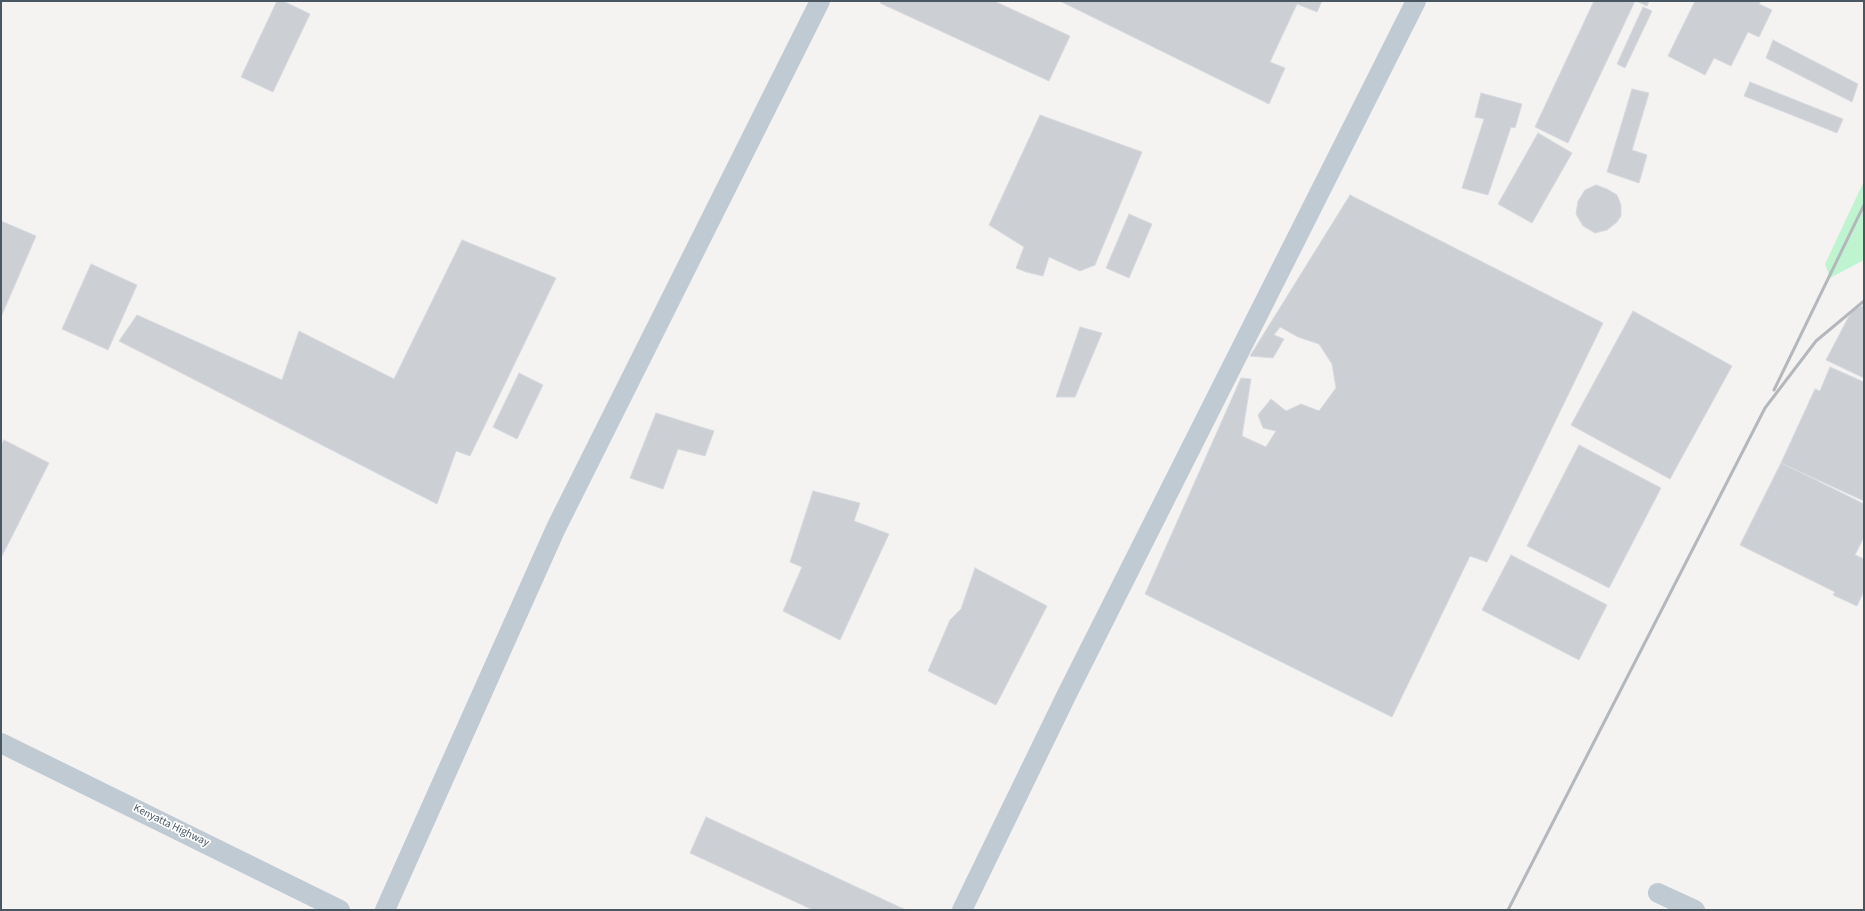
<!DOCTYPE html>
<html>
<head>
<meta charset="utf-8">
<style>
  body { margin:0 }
  #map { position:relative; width:1865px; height:911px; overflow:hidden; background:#f5f2f2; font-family:"Source Sans 3",sans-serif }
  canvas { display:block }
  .frame { position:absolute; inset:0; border:2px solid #485762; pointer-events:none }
</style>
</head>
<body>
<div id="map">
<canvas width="1865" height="911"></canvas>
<div class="frame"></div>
</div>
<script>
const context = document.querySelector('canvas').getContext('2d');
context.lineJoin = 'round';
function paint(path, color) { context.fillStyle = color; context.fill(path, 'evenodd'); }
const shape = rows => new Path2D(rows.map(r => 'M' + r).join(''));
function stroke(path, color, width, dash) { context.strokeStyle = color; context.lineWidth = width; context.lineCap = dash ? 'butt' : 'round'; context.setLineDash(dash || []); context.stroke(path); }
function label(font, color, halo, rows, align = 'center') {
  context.font = font + ' "Source Sans 3",sans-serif'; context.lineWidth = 3.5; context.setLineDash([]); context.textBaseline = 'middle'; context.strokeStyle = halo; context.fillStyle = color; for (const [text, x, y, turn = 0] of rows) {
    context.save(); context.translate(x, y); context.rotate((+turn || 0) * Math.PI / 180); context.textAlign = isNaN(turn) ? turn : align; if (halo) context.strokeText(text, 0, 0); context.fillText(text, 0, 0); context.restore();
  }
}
const green = shape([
  [1864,181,1864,260,1830,278,1825,264]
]);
const building = shape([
  [277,1,283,1,310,14,273,92,241,77,277,1],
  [881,1,994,1,1070,36,1049,81,880,3,881,1],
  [1060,1,1322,1,1317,12,1297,4,1270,62,1285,68,1269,104,1060,1],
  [1594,1,1635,1,1568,143,1535,127,1594,1],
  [1636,1,1649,1,1647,6,1636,1],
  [1695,1,1761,1,1759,4,1772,10,1759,37,1748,32,1731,66,1714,58,1705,75,1668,56,1695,1],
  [1643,7,1652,11,1625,68,1617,64,1643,7],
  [1773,40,1858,84,1852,102,1766,58,1773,40],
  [1750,82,1843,119,1837,133,1744,96,1750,82],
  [1632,89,1649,93,1632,150,1647,155,1639,183,1607,172,1632,89],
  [1481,93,1522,104,1515,128,1511,127,1488,195,1462,188,1484,119,1475,117,1481,93],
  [1040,115,1142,152,1095,265,1080,271,1049,257,1043,276,1026,272,1016,268,1024,247,989,225,1040,115],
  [1538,133,1572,153,1532,223,1498,204,1538,133],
  [1596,185,1607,189,1617,195,1621,205,1621,216,1617,222,1607,230,1595,233,1583,226,1576,214,1578,201,1585,190,1596,185],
  [1350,195,1603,323,1487,562,1470,556,1392,717,1145,594,1241,378,1251,379,1242,436,1266,447,1276,431,1263,428,1258,415,1271,399,1286,411,1301,404,1319,411,1336,388,1332,364,1319,344,1298,337,1280,327,1274,335,1284,339,1273,358,1250,356,1350,195],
  [1129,214,1152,224,1129,278,1106,268,1129,214],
  [1,221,36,236,1,317,1,221],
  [462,240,556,278,470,456,456,451,437,504,119,341,137,315,282,380,299,331,394,379,462,240],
  [91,264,137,285,108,350,62,329,91,264],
  [1864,305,1864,378,1826,360,1848,318,1854,310,1864,305],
  [1633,311,1732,366,1670,479,1571,425,1633,311],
  [1080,327,1102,333,1075,397,1056,397,1080,327],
  [1830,367,1864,382,1864,501,1781,463,1815,389,1820,391,1830,367],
  [519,373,543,385,517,439,493,427,519,373],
  [656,413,714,431,705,456,678,449,663,489,630,478,656,413],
  [4,440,49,463,1,558,1,445,4,440],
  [1579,445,1661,488,1609,588,1527,546,1579,445],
  [1781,463,1864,504,1864,537,1855,555,1864,559,1864,591,1857,606,1833,595,1835,592,1740,545,1781,463],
  [813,491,860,503,854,521,889,534,840,640,783,611,802,567,790,562,813,491],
  [1511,555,1607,605,1579,660,1482,610,1511,555],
  [975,568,1047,606,996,705,928,671,950,620,961,609,975,568],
  [706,817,906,910,813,910,690,853,706,817]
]);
const minor = shape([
  [1,743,340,910],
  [1658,893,1695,910],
  [385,910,556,528,820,1],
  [962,910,1067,694,1416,1]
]);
const rail = shape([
  [1774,390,1864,205],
  [1508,910,1765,408,1816,341,1864,301]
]);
const streetNames = [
  ["Kenyatta Highway",171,826,26]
];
paint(green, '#bff4d1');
paint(building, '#ccd0d5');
stroke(building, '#d6d9de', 1);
stroke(minor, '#bfcad3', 20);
stroke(rail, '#b4b8bd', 3);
label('11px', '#485762', '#fff', streetNames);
</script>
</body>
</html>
